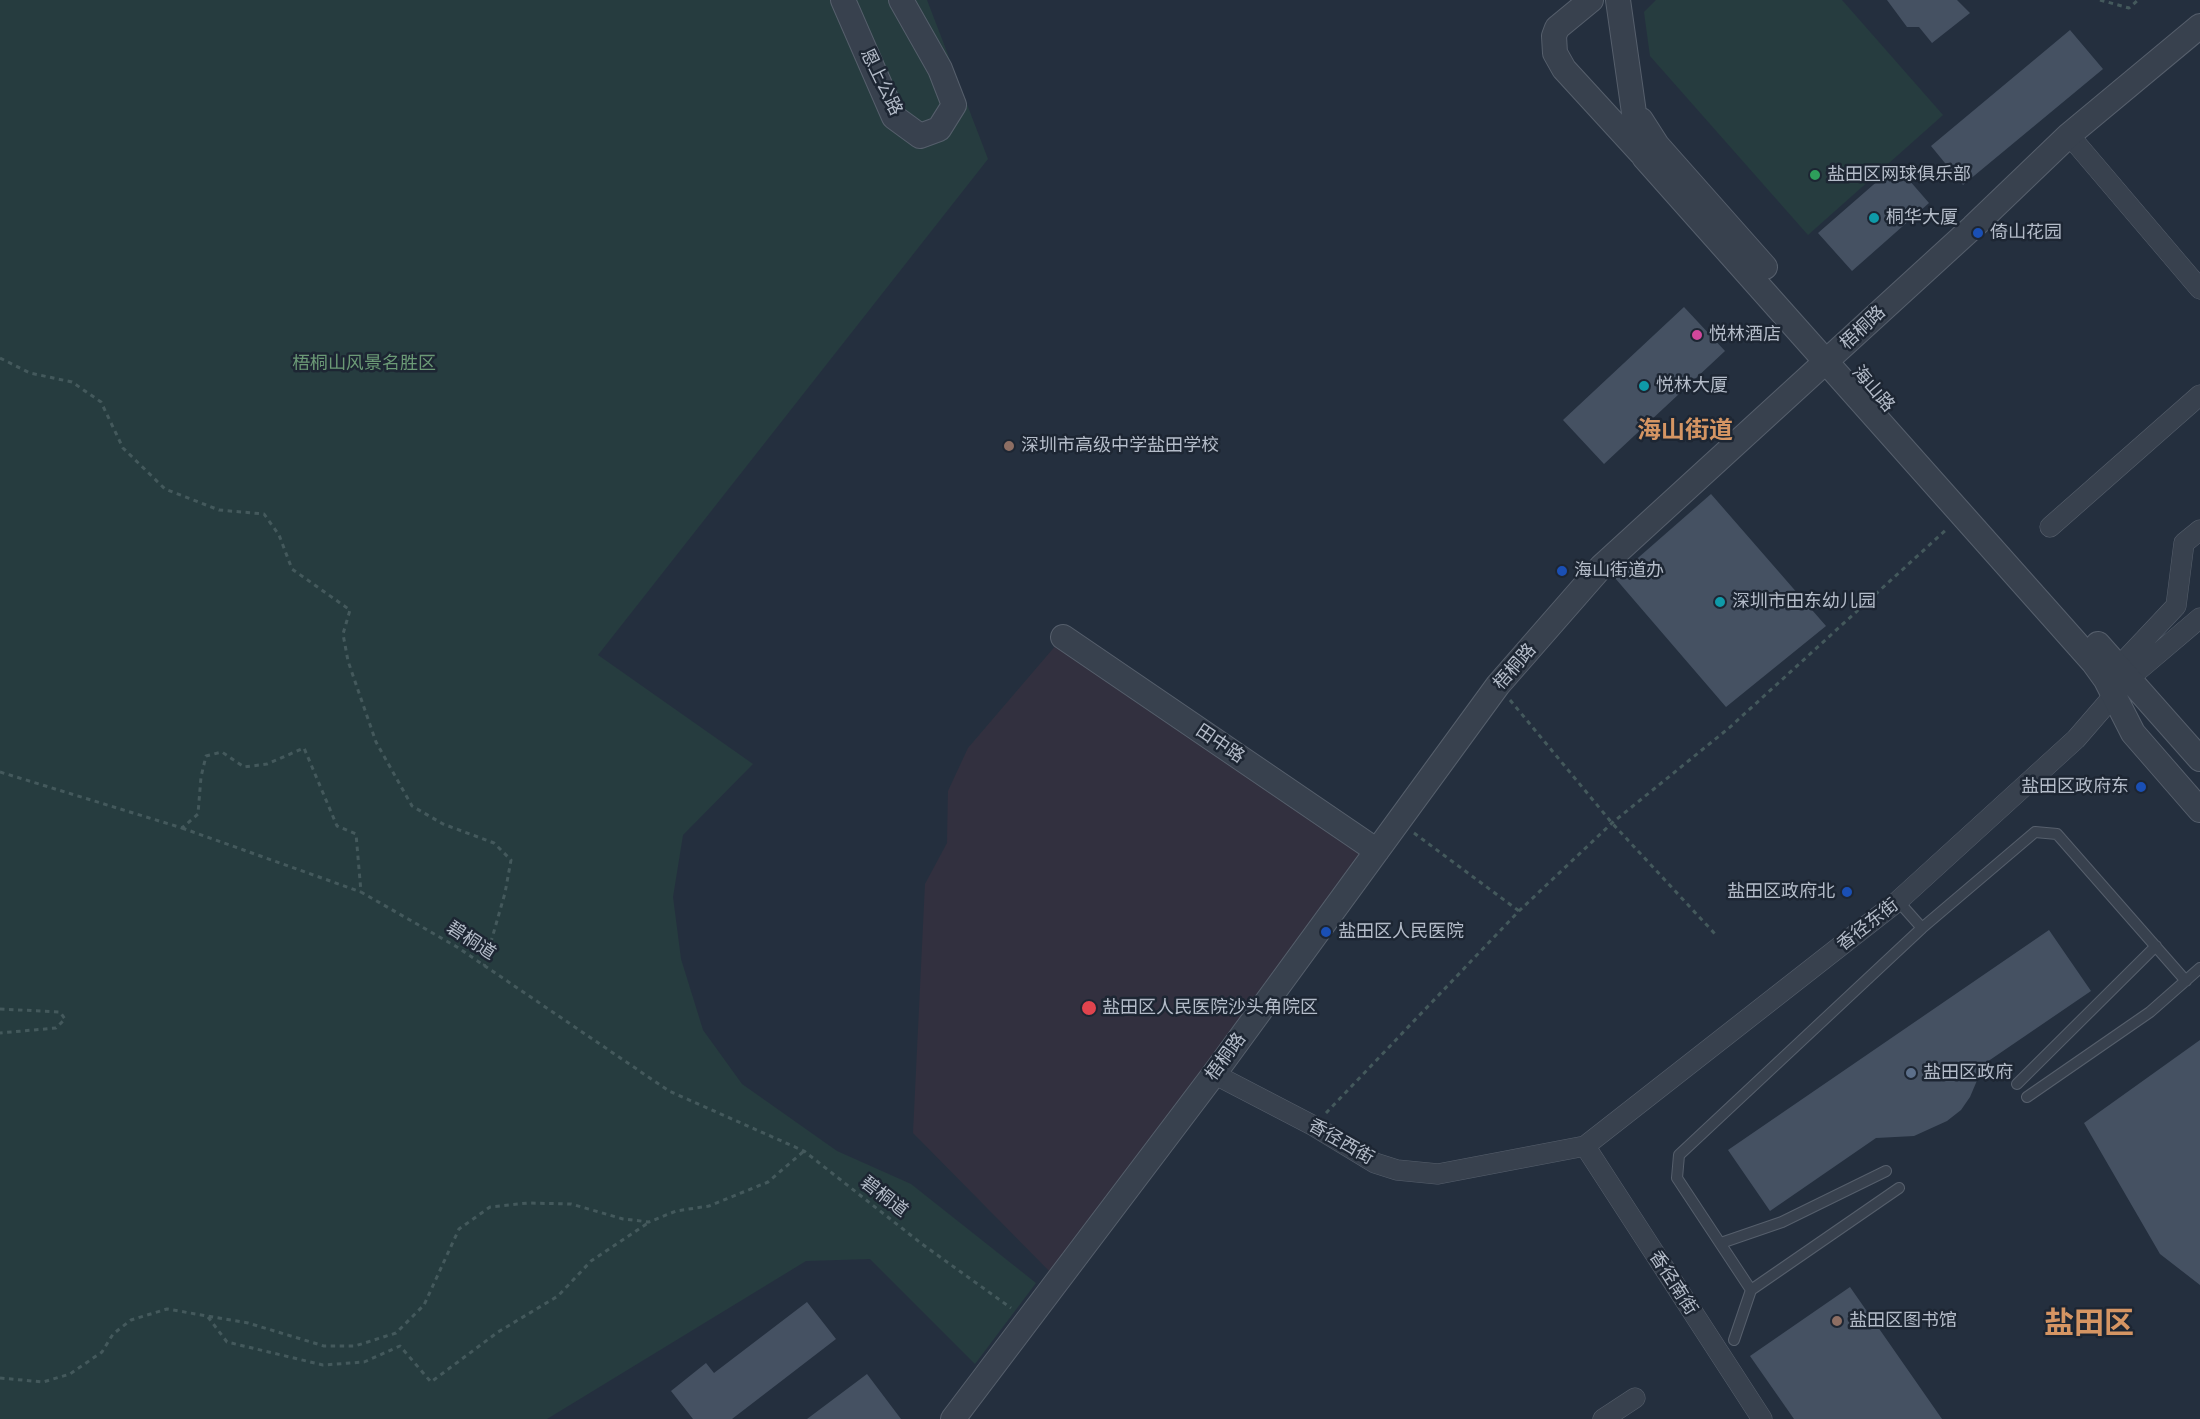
<!DOCTYPE html>
<html>
<head>
<meta charset="utf-8">
<style>
  body { margin:0 }
  canvas { display:block; background:#242f3e }
</style>
</head>
<body>
<canvas width="2200" height="1419"></canvas>
<script>
const context = document.querySelector('canvas').getContext('2d');
context.lineJoin = 'round';
function paint(path, color) { context.fillStyle = color; context.fill(path, 'evenodd'); }
const shape = rows => new Path2D(rows.map(r => 'M' + r).join(''));
function stroke(path, color, width, dash) { context.strokeStyle = color; context.lineWidth = width; context.lineCap = dash ? 'butt' : 'round'; context.setLineDash(dash || []); context.stroke(path); }
function label(font, color, halo, rows, align = 'center') {
  context.font = font + ' "Noto Sans","Noto Sans SC",sans-serif'; context.lineWidth = 5; context.setLineDash([]); context.textBaseline = 'middle'; context.strokeStyle = halo; context.fillStyle = color; for (const [text, x, y, turn = 0] of rows) {
    context.save(); context.translate(x, y); context.rotate((+turn || 0) * Math.PI / 180); context.textAlign = isNaN(turn) ? turn : align; if (halo) context.strokeText(text, 0, 0); context.fillText(text, 0, 0); context.restore();
  }
}
const medical = shape([
  [1063,637,1377,851,1058,1280,913,1133,925,884,947,843,948,791,968,748]
]);
const green = shape([
  [0,0,927,0,988,159,598,655,753,764,683,835,673,897,681,959,703,1030,742,1084,837,1151,911,1184,1036,1283,975,1364,870,1259,806,1261,547,1419,0,1419],
  [1656,0,1842,0,1943,115,1808,235,1650,56,1644,12]
]);
const building = shape([
  [1887,0,1957,0,1970,13,1932,43,1919,27,1907,27],
  [2070,30,2103,69,1963,185,1931,146],
  [1896,165,1929,203,1852,271,1818,233],
  [1684,307,1725,351,1604,464,1563,420],
  [1711,494,1826,626,1726,707,1615,578],
  [2049,930,2091,991,1984,1064,1970,1097,1961,1110,1947,1121,1914,1136,1876,1138,1770,1211,1728,1150],
  [2200,1040,2200,1285,2160,1254,2084,1123],
  [1850,1287,1942,1419,1794,1419,1750,1356],
  [807,1302,836,1339,732,1419,693,1419,671,1391,706,1363,714,1373],
  [867,1374,901,1419,807,1419]
]);
const path = shape([
  [2100,0,2129,8,2138,0],
  [0,358,30,373,72,382,101,402,123,448,165,489,219,510,264,514,279,535,292,569,350,610,343,634,348,661,376,742,412,806,443,824,494,843,511,860,505,893,484,966],
  [1510,700,1612,823,1716,935],
  [0,772,182,828,198,814,201,777,206,756,222,752,244,767,267,764,304,748,337,826,356,834,361,892,457,947,669,1091,804,1151,922,1244,1011,1308],
  [182,828,361,892],
  [1414,833,1519,911],
  [0,1009,60,1012,65,1019,56,1028,0,1033],
  [1326,1113,1519,911,1612,823,1729,728,1948,528],
  [208,1317,227,1342,323,1365,364,1362,400,1346,431,1382,498,1332,558,1296,591,1261,648,1223],
  [0,1378,43,1382,70,1374,102,1352,113,1334,131,1320,167,1309,248,1323,324,1346,355,1346,396,1333,424,1305,459,1229,490,1207,528,1203,571,1204,623,1219,649,1222,676,1211,709,1206,768,1182,804,1151]
]);
const service = shape([
  [1898,901,1922,928],
  [2017,1084,2156,946],
  [2027,1097,2150,1012,2200,968],
  [1721,1243,1782,1222,1886,1171],
  [1751,1290,1677,1178,1679,1155,1922,928,2035,832,2057,834,2186,981],
  [1734,1340,1751,1290,1899,1188]
]);
const minor = shape([
  [2069,135,2200,289],
  [2050,527,2200,395],
  [2110,676,2176,606,2184,543,2200,530],
  [1214,1074,1314,1126,1375,1163,1397,1170,1438,1174,1585,1146,1898,901,2076,739,2128,679,2200,618],
  [1585,1146,1762,1419],
  [1603,1419,1635,1398]
]);
const tertiary = shape([
  [843,0,894,117,920,136,939,129,954,105,940,69,901,0],
  [1591,0,1557,28,1554,36,1555,53,1564,69,1641,153],
  [1618,0,1637,134,1644,157,2093,662,2106,680,2133,733,2200,810],
  [1641,120,1657,145,1765,267],
  [1063,637,1377,851],
  [2098,644,2200,759],
  [953,1419,1214,1074,1498,685,1602,566,1973,227,2069,135,2200,26]
]);
const markers = [
  [1815,175,6,"#2e9e5b"],
  [1874,218,6,"#0f9aa8"],
  [1978,233,6,"#1a4fb4"],
  [1697,335,6,"#d1479c"],
  [1644,386,6,"#0f9aa8"],
  [1009,446,6,"#8d6e63"],
  [1562,571,6,"#1a4fb4"],
  [1720,602,6,"#0f9aa8"],
  [2141,787,6,"#1a4fb4"],
  [1847,892,6,"#1a4fb4"],
  [1326,932,6,"#1a4fb4"],
  [1089,1008,8,"#e0444e"],
  [1911,1073,6,"#5c6f8a"],
  [1837,1321,6,"#8d6e63"]
];
const streetNames = [
  ["恩上公路",881,82,64],
  ["梧桐路",1863,328,-43],
  ["海山路",1873,389,49],
  ["梧桐路",1515,667,-49],
  ["田中路",1220,744,34],
  ["香径东街",1868,925,-38],
  ["碧桐道",471,941,33],
  ["梧桐路",1226,1057,-54],
  ["香径西街",1341,1142,30],
  ["碧桐道",884,1197,38],
  ["香径南街",1673,1283,57]
];
const poiNames = [
  ["盐田区网球俱乐部",1827,175],
  ["桐华大厦",1886,218],
  ["倚山花园",1990,233],
  ["悦林酒店",1709,335],
  ["悦林大厦",1656,386],
  ["深圳市高级中学盐田学校",1021,446],
  ["海山街道办",1574,571],
  ["深圳市田东幼儿园",1732,602],
  ["盐田区政府东",2129,787,"right"],
  ["盐田区政府北",1835,892,"right"],
  ["盐田区人民医院",1338,932],
  ["盐田区人民医院沙头角院区",1102,1008],
  ["盐田区政府",1923,1073],
  ["盐田区图书馆",1849,1321]
];
const parkNames = [
  ["梧桐山风景名胜区",364,364]
];
const districtNames = [
  ["海山街道",1685,431]
];
const townNames = [
  ["盐田区",2089,1324]
];
paint(medical, '#32303f');
paint(green, '#263c3f');
paint(building, '#455162');
stroke(service, '#565f6c', 12);
stroke(minor, '#565f6c', 21);
stroke(tertiary, '#565f6c', 26);
stroke(path, '#44595c', 3, [4.5, 4.5]);
stroke(service, '#38414e', 10);
stroke(minor, '#38414e', 20);
stroke(tertiary, '#38414e', 24);
for (const [x, y, r, color] of markers) { const dot = new Path2D(); dot.arc(x, y, r, 0, 2 * Math.PI); context.fillStyle = color; context.fill(dot); stroke(dot, '#1d2633', 2); }
label('18px', '#b4bcc9', '#1d2633', streetNames);
label('18px', '#b4bcc9', '#1d2633', poiNames, 'left');
label('18px', '#6b9a76', '#1d2633', parkNames);
label('bold 24px', '#d59563', '#1d2633', districtNames);
label('bold 30px', '#d59563', '#1d2633', townNames);
</script>
</body>
</html>
